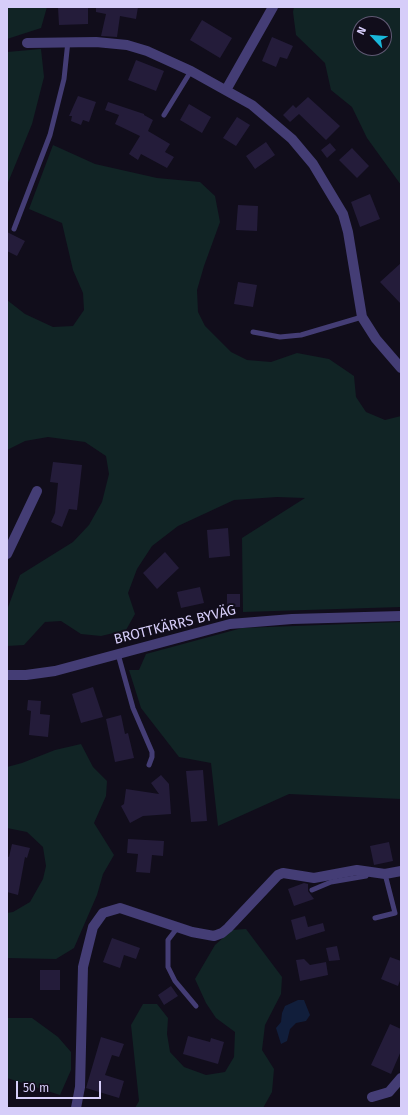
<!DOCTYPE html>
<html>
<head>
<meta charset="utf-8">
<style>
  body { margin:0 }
  #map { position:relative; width:408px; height:1115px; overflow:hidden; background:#110d1b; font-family:"Fira Sans",sans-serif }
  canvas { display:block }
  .frame { position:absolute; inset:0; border:8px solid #d6cdf9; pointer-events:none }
  .north { position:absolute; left:352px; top:16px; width:40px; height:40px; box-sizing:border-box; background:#110d1b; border:1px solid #605a74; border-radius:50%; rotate:296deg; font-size:11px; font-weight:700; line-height:16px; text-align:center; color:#d6cdf9 }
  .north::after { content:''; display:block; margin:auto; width:14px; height:18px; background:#19b7da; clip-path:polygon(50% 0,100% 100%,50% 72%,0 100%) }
  .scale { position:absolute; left:16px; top:1081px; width:85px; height:18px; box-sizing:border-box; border:2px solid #d6cdf9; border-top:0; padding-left:5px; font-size:12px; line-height:14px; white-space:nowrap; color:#d6cdf9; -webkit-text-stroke:3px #110d1b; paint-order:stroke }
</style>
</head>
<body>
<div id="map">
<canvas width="408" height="1115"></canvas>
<div class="frame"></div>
<div class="north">N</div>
<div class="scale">50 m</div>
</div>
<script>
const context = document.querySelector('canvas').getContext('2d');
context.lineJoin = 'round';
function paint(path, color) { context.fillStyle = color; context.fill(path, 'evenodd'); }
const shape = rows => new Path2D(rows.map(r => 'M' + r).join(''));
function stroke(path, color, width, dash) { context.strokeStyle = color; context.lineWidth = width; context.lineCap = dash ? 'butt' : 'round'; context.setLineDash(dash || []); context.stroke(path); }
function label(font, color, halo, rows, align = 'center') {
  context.font = font + ' "Fira Sans",sans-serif'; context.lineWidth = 4; context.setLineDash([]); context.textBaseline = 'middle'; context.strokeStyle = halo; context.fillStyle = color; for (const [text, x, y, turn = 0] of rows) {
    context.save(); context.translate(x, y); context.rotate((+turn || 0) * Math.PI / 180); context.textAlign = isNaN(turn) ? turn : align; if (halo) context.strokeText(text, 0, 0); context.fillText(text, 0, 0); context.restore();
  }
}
const green = shape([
  [7,7,47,7,41,28,7,39],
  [294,7,401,7,401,185,367,138,352,107,331,90,325,63,296,35,293,12],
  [360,24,384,24,384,48,360,48],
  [41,49,44,77,32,124,7,185,7,52],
  [53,145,95,164,157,178,200,182,215,196,220,222,204,266,197,290,198,312,205,326,231,352,247,360,271,362,297,353,329,359,354,376,356,397,366,412,385,420,401,416,401,607,243,612,242,538,305,498,277,497,234,500,178,526,152,546,137,569,128,593,135,614,126,630,101,636,81,634,61,621,45,622,24,645,7,646,7,610,20,575,73,542,89,525,102,502,109,474,106,456,85,442,48,437,25,441,7,450,7,300,25,314,53,327,73,326,84,310,83,293,73,270,62,223,29,209],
  [401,622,401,799,289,794,218,826,211,763,179,757,141,708,129,670,139,670,146,654,242,628],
  [81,744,93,767,107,781,106,796,94,823,114,855,103,874,97,895,74,948,56,959,7,958,7,913,13,912,30,902,43,879,46,866,43,847,27,832,7,828,7,767,22,763,55,750],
  [246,929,282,977,281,994,265,1025,262,1050,274,1069,272,1092,263,1108,135,1108,139,1101,131,1025,143,1004,157,1004,168,1018,167,1034,170,1052,184,1067,206,1075,225,1072,234,1057,235,1032,216,1018,206,1003,195,979,215,945,232,930],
  [7,1018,32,1018,58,1037,71,1052,71,1070,60,1095,7,1078]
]);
const water = shape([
  [298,1000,304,1000,310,1015,306,1021,296,1023,290,1029,287,1041,281,1044,276,1028,281,1022,282,1013,285,1006]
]);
const building = shape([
  [58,7,88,7,88,24,59,25],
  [96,7,138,7,136,19,120,16,117,37,101,36,106,14,96,12],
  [202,20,232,38,220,58,190,40],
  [272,37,293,46,287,59,280,57,276,67,262,61],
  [136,60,164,71,156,91,128,80],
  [78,96,96,102,89,122,83,120,81,125,71,121,72,116,69,116],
  [308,97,340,126,326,140,299,114,290,122,283,115,293,105,296,108],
  [108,102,144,114,144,115,153,120,148,131,170,144,165,152,174,157,167,168,141,154,138,160,129,154,140,136,115,124,119,115,105,110],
  [189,104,211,117,202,133,180,120],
  [237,117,250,125,236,146,223,138],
  [266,142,275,155,255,169,246,156],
  [330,143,336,150,327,158,321,150],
  [352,148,369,166,357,178,339,160],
  [370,194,380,219,360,227,351,202],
  [238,205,258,206,257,231,236,230],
  [7,232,25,241,17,256,7,251],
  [401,263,401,304,380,282],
  [238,282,257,285,253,307,234,304],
  [53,462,82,465,77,510,69,509,62,527,51,522,55,513,58,483,50,482],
  [228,528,230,556,209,558,207,530],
  [165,552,179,568,157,589,143,573],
  [200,587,204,603,181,608,177,592],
  [227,594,240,594,240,607,227,607],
  [93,687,103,717,81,723,72,694],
  [28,700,41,701,40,714,50,715,48,737,29,735,31,711,27,710],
  [121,715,125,734,128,733,134,758,115,762,106,719],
  [203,770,207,821,191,822,186,771],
  [161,775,169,784,171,814,143,816,130,823,121,806,124,804,126,789,159,794,151,783],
  [128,839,164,841,163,856,152,855,150,873,136,872,138,854,127,853],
  [389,842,393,861,374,865,370,846],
  [12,844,30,848,27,858,25,857,18,895,7,892,7,856,9,857],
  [304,883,308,884,308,891,314,899,294,906,288,889],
  [305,916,308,927,323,923,325,931,296,940,291,920],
  [112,938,140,948,136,959,124,955,120,968,103,962],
  [337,946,340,960,329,961,326,948],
  [390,957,401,961,401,978,398,986,381,979],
  [304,959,310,965,326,962,328,975,300,981,296,960],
  [40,970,60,970,60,990,40,990],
  [171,986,178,996,164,1005,158,995],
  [390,1024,401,1029,401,1051,391,1074,371,1065],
  [188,1036,210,1042,211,1038,224,1042,218,1064,183,1054],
  [101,1037,124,1044,119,1057,112,1055,105,1075,124,1081,119,1098,86,1088]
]);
const lane = shape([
  [164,115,191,71],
  [14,229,50,135,64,79,68,41],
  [253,332,280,337,301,335,362,317],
  [118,654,133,708,152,752,152,757,149,765],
  [312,890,331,882,366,876,368,873],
  [375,918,395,913,385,874],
  [178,927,168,940,168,967,175,981,196,1006]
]);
const street = shape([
  [27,43,96,42,127,45,147,51,191,71,252,105,292,139,313,164,343,214,348,232,362,317,376,339,401,368],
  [226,90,273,7],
  [7,554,37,491],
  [7,675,26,675,55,671,230,624,292,619,401,616],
  [372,1097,389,1092,401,1078],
  [76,1108,80,1087,83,967,93,927,103,913,120,908,192,932,214,936,222,933,228,928,278,875,283,873,314,878,357,870,385,874,401,871]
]);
const streetNames = [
  ["BROTTKÄRRS BYVÄG",175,625,-14]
];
paint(green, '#112425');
paint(water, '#111e3b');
paint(building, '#241c3a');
stroke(lane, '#443d75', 5);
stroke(street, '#443d75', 10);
label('14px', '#d6cdf9', '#110d1b', streetNames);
</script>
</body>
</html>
